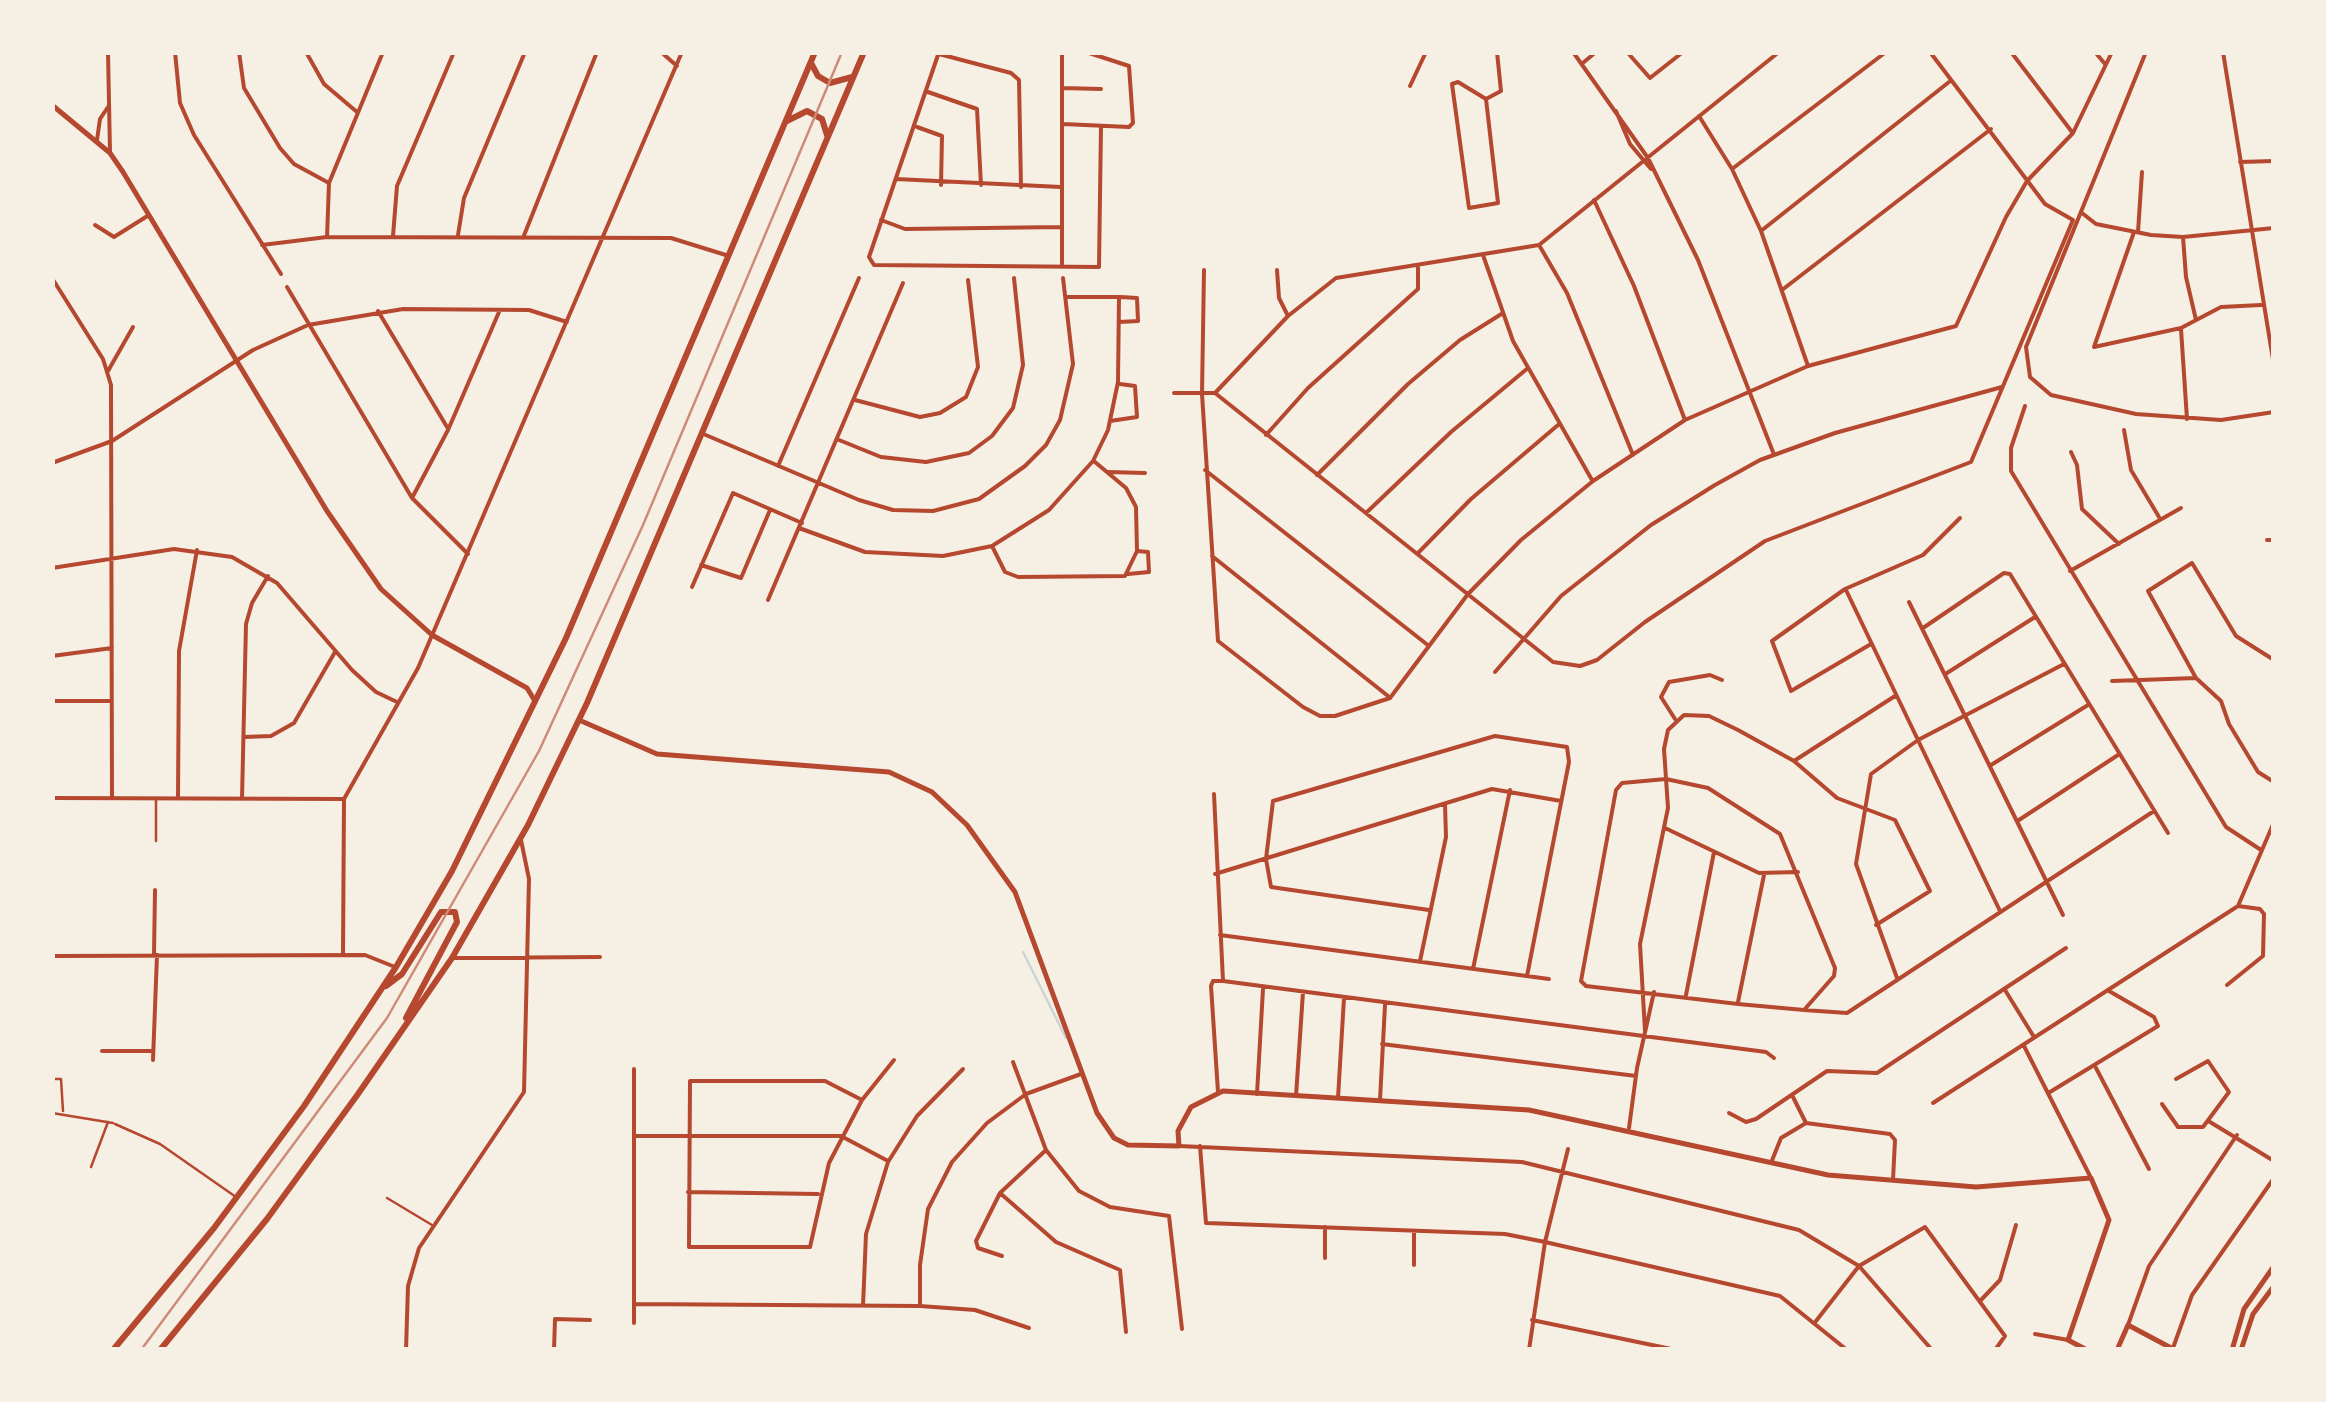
<!DOCTYPE html>
<html>
<head>
<meta charset="utf-8">
<style>
  body { margin:0 }
  #map { position:relative; width:2326px; height:1402px; overflow:hidden; background:#f6efe4; font-family:"PT Sans Narrow",sans-serif }
  canvas { display:block }
  .frame { position:absolute; inset:0; border:55px solid #f6efe4; pointer-events:none }
</style>
</head>
<body>
<div id="map">
<canvas width="2326" height="1402"></canvas>
<div class="frame"></div>
</div>
<script>
const context = document.querySelector('canvas').getContext('2d');
context.lineJoin = 'round';
const shape = rows => new Path2D(rows.map(r => 'M' + r).join(''));
function stroke(path, color, width, dash) { context.strokeStyle = color; context.lineWidth = width; context.lineCap = dash ? 'butt' : 'round'; context.setLineDash(dash || []); context.stroke(path); }
const stream = shape([
  [1023,952,1066,1038]
]);
const service = shape([
  [156,798,156,841],
  [115,1124,160,1144,236,1197],
  [387,1198,432,1225]
]);
const pedestrian = shape([
  [52,1079,61,1079,63,1111],
  [52,1113,113,1123],
  [91,1167,108,1122]
]);
const minor = shape([
  [108,52,110,152],
  [175,52,180,103,194,135,281,274],
  [239,52,244,88,280,148,294,164,329,183],
  [306,52,324,84,357,112],
  [661,52,677,66],
  [939,52,869,257,874,265,1099,267,1101,126],
  [1573,52,1648,158,1698,260,1773,452],
  [1627,52,1650,78,1683,52],
  [2011,52,2072,132],
  [2095,52,2105,64],
  [2146,52,2026,347,2030,377,2051,395,2136,414,2221,420,2274,412],
  [2223,52,2274,366],
  [939,54,1011,73,1019,80,1021,187],
  [1584,62,1596,52],
  [1410,86,1426,52],
  [1062,88,1101,89],
  [928,92,977,109,981,185],
  [1486,99,1458,82,1452,84,1469,208,1498,203,1486,99,1501,91,1497,52],
  [1616,111,1630,144,1651,169],
  [1699,116,1732,169,1761,231,1808,366],
  [1063,124,1129,127,1133,123,1129,66,1086,52],
  [917,127,942,136,941,185],
  [97,140,100,119,108,107],
  [2240,162,2274,161],
  [1732,169,1886,52],
  [896,179,1061,187],
  [1594,200,1634,286,1685,420],
  [2082,213,2096,224,2151,235,2183,237,2274,228],
  [881,220,905,229,1062,227],
  [95,225,114,237,149,215],
  [1761,231,1949,82],
  [2134,232,2094,347,2181,328,2221,307,2261,305],
  [2138,232,2142,172],
  [458,235,464,198,525,52],
  [393,236,397,186,454,52],
  [327,237,329,183,383,52],
  [2183,237,2186,277,2196,320],
  [523,238,597,52],
  [262,245,327,237,671,238,729,256],
  [1539,245,1567,293,1633,455],
  [1483,255,1513,341,1592,480],
  [1062,267,1062,52],
  [1204,270,1202,394,1218,641,1303,707,1320,716,1335,716,1390,698,1468,594,1521,540,1593,481,1685,420,1808,366,1956,326,2006,217,2027,181,2073,133,2112,52],
  [1277,270,1279,298,1288,316],
  [52,278,103,359,111,385,112,798],
  [287,287,412,498,468,554],
  [1782,290,1991,129],
  [378,311,447,427],
  [1119,322,1138,321,1137,298,1121,297],
  [2181,329,2187,419],
  [108,371,133,327],
  [1174,393,1215,393,1288,316,1336,278,1539,245,1779,52],
  [1215,393,1553,662,1580,666,1597,660,1645,622,1765,541,1971,462,2073,220,2045,204,1930,52],
  [855,400,920,417,940,413,966,397,978,367,968,280],
  [2025,406,2011,448,2011,471,2226,827,2261,850],
  [1110,421,1137,417,1135,386,1120,384],
  [2124,430,2131,470,2159,517],
  [701,433,859,500,893,510,933,511,979,499,1025,466,1046,445,1060,420,1073,364,1063,278],
  [1266,435,1308,388,1418,289,1418,267],
  [839,440,881,457,926,462,969,453,992,436,1013,408,1023,365,1014,278],
  [2071,452,2077,465,2082,509,2119,544],
  [52,463,112,441,253,350,308,325,403,309,529,310,567,322],
  [778,466,859,278],
  [1205,470,1429,646],
  [1108,472,1145,473],
  [1317,475,1408,384,1460,340,1503,313],
  [412,498,448,430,499,312],
  [1366,513,1451,432,1528,368],
  [799,528,865,552,943,556,992,546,1049,510,1093,461,1108,430,1118,382,1119,297,1066,297],
  [2267,540,2274,540],
  [992,546,1005,572,1018,577,1125,576,1137,551,1136,507,1126,488,1095,462],
  [1418,553,1471,499,1558,425],
  [1212,556,1388,696],
  [701,565,741,578,770,510],
  [52,568,174,549,232,557,277,583,352,670,376,692,397,702],
  [2070,571,2181,508],
  [1128,574,1149,572,1148,552,1137,551],
  [692,587,733,493,802,523],
  [1846,590,2000,911],
  [768,600,903,283],
  [1909,602,2063,915],
  [1923,628,2004,573,2010,574,2168,833],
  [1871,644,1791,691,1772,641,1845,589,1923,555,1960,518],
  [52,656,112,648],
  [2274,660,2236,636,2192,563,2148,591,2196,678,2221,701,2229,724,2258,772,2274,782],
  [1495,672,1561,596,1651,525,1715,485,1760,460,1835,433,2002,387],
  [1947,673,2035,617],
  [2112,681,2196,678],
  [52,701,111,701],
  [1675,719,1661,697,1669,682,1710,675,1722,680],
  [244,737,271,736,294,723,335,652],
  [1794,761,1895,696],
  [1991,765,2088,705],
  [1214,794,1223,981],
  [52,798,344,799],
  [178,798,179,651,197,550],
  [242,799,246,624,252,603,268,576],
  [2019,820,2118,755],
  [1665,828,1759,873,1798,872],
  [1215,874,1492,789,1561,801],
  [2238,906,2274,822],
  [1429,910,1271,887,1266,859,1273,801,1495,736,1567,747,1569,762,1527,976],
  [1220,935,1549,979],
  [343,954,344,799,418,668,682,52],
  [154,955,155,890],
  [52,956,365,955,395,967],
  [455,958,600,957],
  [1420,961,1446,837,1445,804],
  [1473,969,1510,790],
  [1897,978,1856,864,1871,774,1918,740,2064,664],
  [1223,981,1766,1052,1774,1058],
  [2227,985,2263,956,2264,914,2260,909,2238,906],
  [2005,990,2034,1037],
  [1686,995,1714,852],
  [1738,1002,1764,875],
  [1804,1010,1834,976,1835,968,1780,834,1708,788,1666,779,1622,783,1616,790,1581,981,1586,986,1738,1004,1804,1010,1847,1013,2154,811],
  [1645,1031,1640,944,1668,808,1664,749,1668,730,1684,715,1709,716,1738,730,1794,761,1837,798,1895,820,1930,891,1876,925],
  [1382,1044,1636,1076],
  [2024,1046,2091,1178],
  [102,1051,152,1051],
  [153,1060,157,955],
  [1013,1062,1046,1150,1079,1191,1110,1207,1169,1216,1182,1329],
  [2096,1068,2149,1169],
  [634,1069,634,1323],
  [1218,1092,1211,986,1213,981,1223,981],
  [2050,1092,2158,1026,2154,1017,2109,991],
  [1257,1094,1263,989],
  [1296,1096,1303,992],
  [1793,1097,1806,1123],
  [1338,1098,1344,998],
  [862,1100,825,1081,690,1081,689,1247,810,1247,829,1163,862,1100,894,1060],
  [1380,1100,1385,1005],
  [1933,1103,2238,906],
  [2162,1104,2178,1127,2203,1127,2229,1092,2208,1061,2176,1079],
  [1729,1113,1746,1122,1756,1119,1827,1071,1877,1073,2066,948],
  [2210,1122,2274,1161],
  [1629,1128,1637,1068,1654,992],
  [634,1136,841,1136,888,1161],
  [1179,1146,1522,1162,1799,1230,1859,1266,1932,1350],
  [1200,1146,1206,1223,1505,1234,1545,1242,1780,1296,1847,1350],
  [1771,1163,1781,1138,1806,1123,1890,1134,1895,1140,1893,1180],
  [688,1192,818,1194],
  [1000,1193,1056,1242,1120,1270,1126,1332],
  [1002,1256,978,1248,976,1241,1000,1193,1046,1150],
  [1325,1258,1325,1227],
  [1414,1265,1414,1231],
  [1981,1300,2000,1280,2016,1225],
  [634,1304,920,1306,975,1310,1029,1328],
  [863,1306,866,1234,888,1162,917,1116,963,1069],
  [920,1306,920,1265,928,1209,952,1162,987,1123,1026,1094,1081,1074],
  [1532,1320,1676,1350],
  [1816,1321,1859,1266,1925,1227,2005,1336,1995,1350],
  [2128,1325,2149,1266,2237,1135],
  [2035,1334,2068,1340],
  [2173,1348,2192,1295,2274,1178],
  [406,1350,408,1286,419,1248,524,1092,529,879,521,840],
  [554,1350,555,1319,590,1320],
  [1529,1350,1545,1242,1568,1149]
]);
const tertiary = shape([
  [579,720,657,754,889,772,932,792,967,825,1015,892,1097,1113,1114,1138,1128,1145,1179,1146,1178,1131,1191,1107,1223,1091,1529,1110,1828,1175,1976,1187,2091,1178,2109,1220,2068,1340,2087,1350],
  [2117,1350,2128,1325,2175,1350],
  [2232,1350,2244,1309,2274,1266],
  [2241,1350,2253,1314,2274,1286]
]);
const secondary = shape([
  [52,105,110,153,123,172,327,511,381,589,432,635,527,688,535,701]
]);
const primary = shape([
  [811,63,818,76,830,83,852,77],
  [787,121,807,111,822,119,827,135],
  [386,986,402,974,441,912,455,912,457,922,406,1018],
  [113,1350,214,1228,304,1106,396,967,452,871,566,638,815,52],
  [160,1350,267,1219,358,1094,452,958,528,825,587,703,864,52]
]);
const rail = shape([
  [141,1350,387,1018,539,751,643,525,842,52]
]);
stroke(stream, '#c9d6d2', 2.5);
stroke(service, '#b5482f', 2.5);
stroke(pedestrian, '#b5482f', 2.5);
stroke(minor, '#b5482f', 4);
stroke(tertiary, '#b5482f', 5);
stroke(secondary, '#b5482f', 5);
stroke(primary, '#b5482f', 6);
stroke(rail, '#cf8b77', 2.5);
</script>
</body>
</html>
